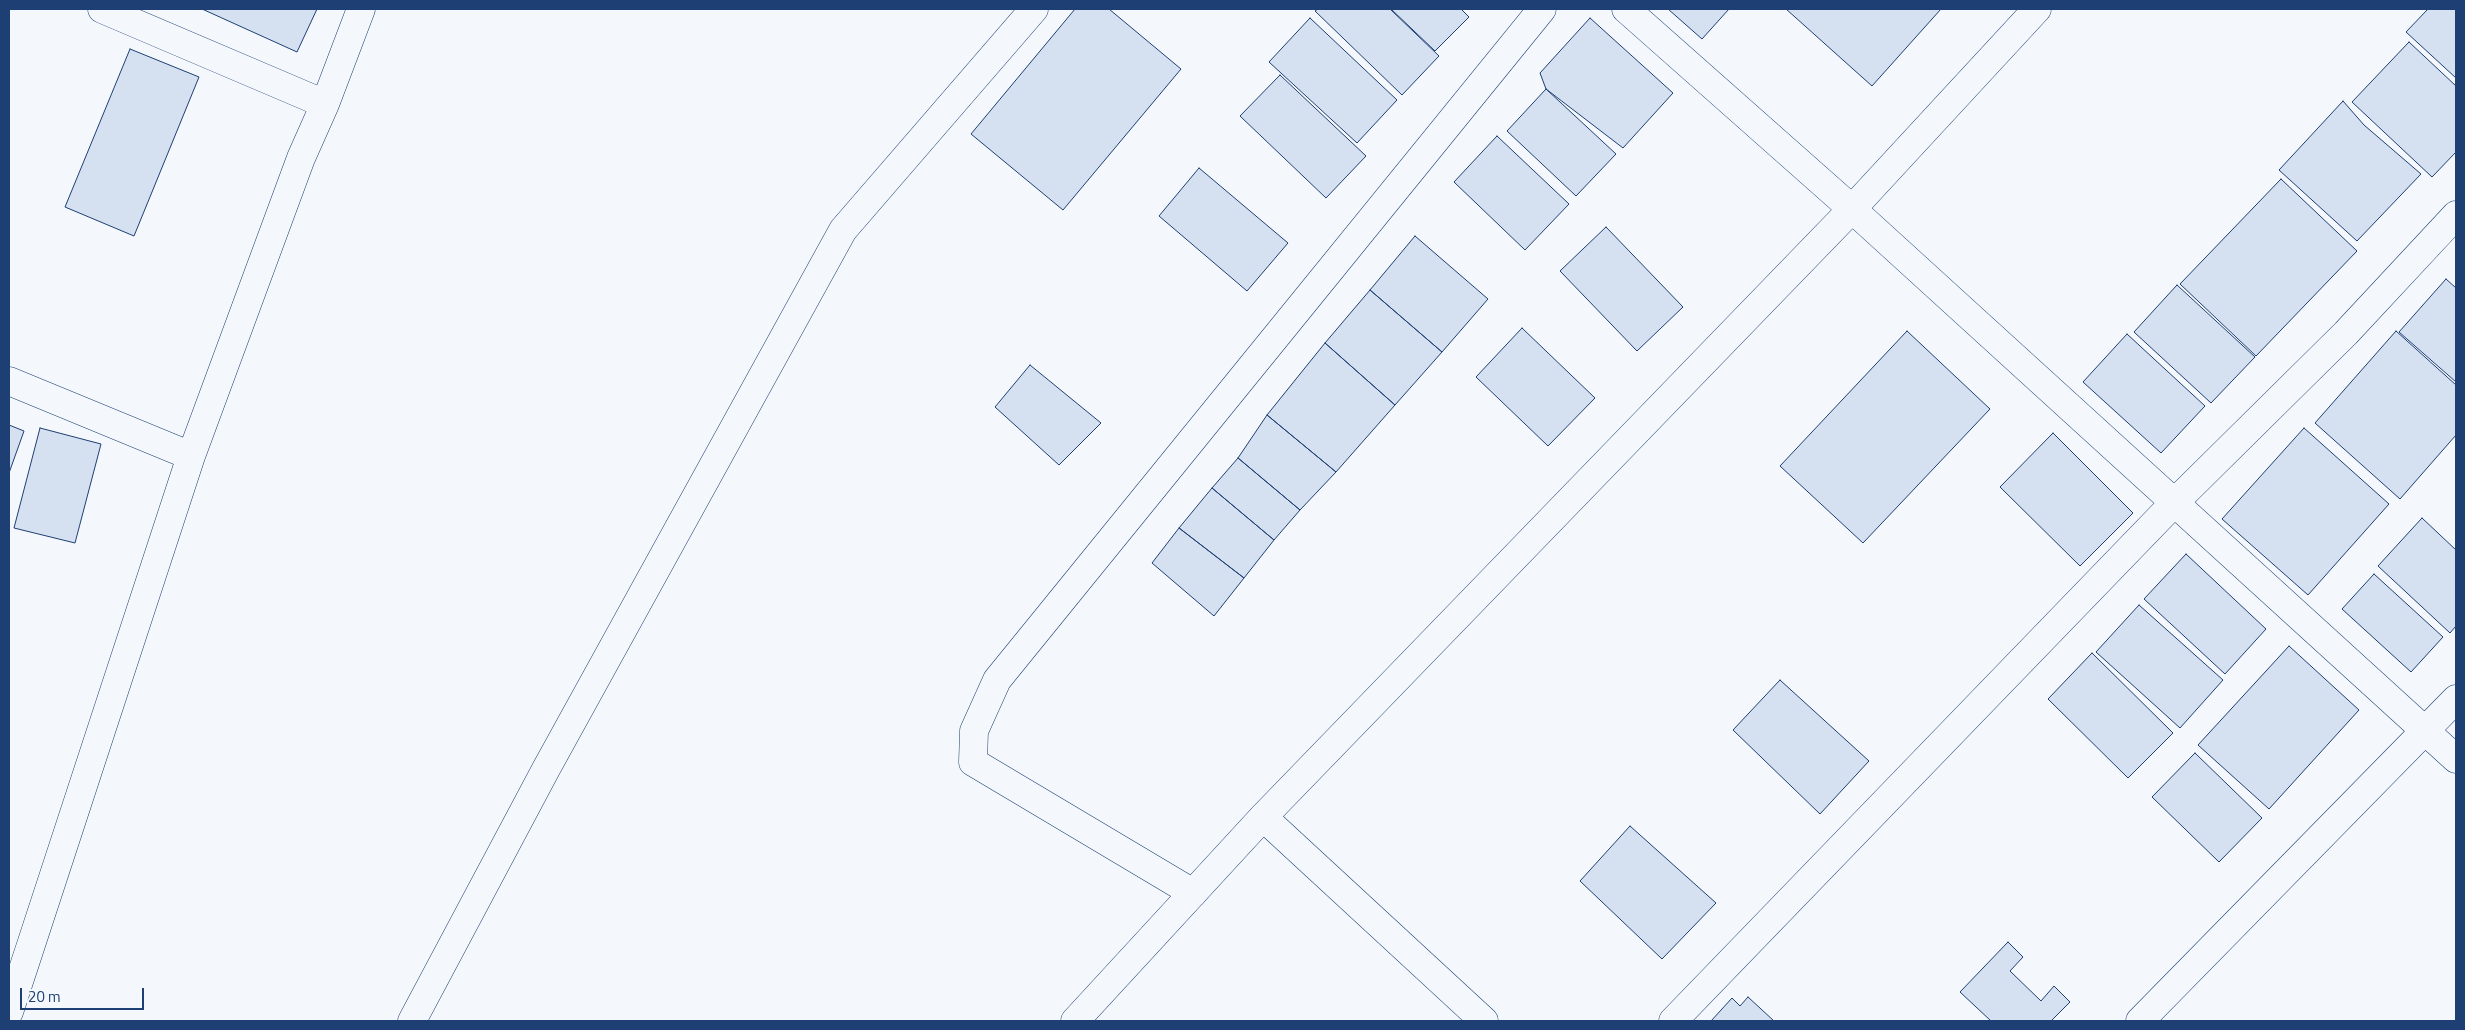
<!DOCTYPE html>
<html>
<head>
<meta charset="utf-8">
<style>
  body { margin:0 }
  #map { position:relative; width:2465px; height:1030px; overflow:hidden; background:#f4f7fb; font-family:"Titillium Web",sans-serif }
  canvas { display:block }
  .frame { position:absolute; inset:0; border:10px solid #1d3f73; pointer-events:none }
  .scale { position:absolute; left:20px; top:988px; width:124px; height:22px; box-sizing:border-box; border:2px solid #1d3f73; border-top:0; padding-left:6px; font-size:15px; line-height:18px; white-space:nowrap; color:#1d3f73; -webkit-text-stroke:4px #f4f7fb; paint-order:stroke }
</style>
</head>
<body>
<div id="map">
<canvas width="2465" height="1030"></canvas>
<div class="frame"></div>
<div class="scale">20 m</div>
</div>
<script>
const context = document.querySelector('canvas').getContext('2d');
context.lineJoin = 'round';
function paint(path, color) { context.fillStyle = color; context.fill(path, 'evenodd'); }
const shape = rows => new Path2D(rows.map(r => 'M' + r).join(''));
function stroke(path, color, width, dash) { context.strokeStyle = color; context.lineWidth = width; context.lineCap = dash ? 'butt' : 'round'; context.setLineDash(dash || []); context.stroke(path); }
const building = shape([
  [202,9,317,9,297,52,202,9],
  [1075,9,1109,9,1181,69,1063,210,971,134,1075,9],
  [1318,9,1390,9,1439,56,1402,95,1315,11,1318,9],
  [1391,9,1461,9,1469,17,1435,51,1391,9],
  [1668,9,1729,9,1702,39,1668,9],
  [1786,9,1941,9,1872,86,1786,9],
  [2428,9,2456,9,2456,78,2406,32,2428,9],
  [1310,18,1397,100,1357,143,1269,62,1310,18],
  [1590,18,1673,93,1623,148,1546,89,1540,73,1590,18],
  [2409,42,2456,86,2456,152,2432,177,2352,102,2409,42],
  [130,49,199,77,134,236,65,207,130,49],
  [1280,75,1366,156,1326,198,1240,116,1280,75],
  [1546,89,1616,154,1576,196,1507,131,1546,89],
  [2343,101,2364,125,2421,174,2357,241,2279,170,2343,101],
  [1497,136,1569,204,1525,250,1454,182,1497,136],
  [1199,168,1288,243,1247,291,1159,216,1199,168],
  [2281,179,2357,251,2256,356,2180,284,2281,179],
  [1606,227,1683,307,1637,351,1560,271,1606,227],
  [1415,236,1488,299,1442,352,1370,290,1415,236],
  [2446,279,2456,288,2456,382,2399,332,2446,279],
  [2177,285,2255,357,2211,403,2134,332,2177,285],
  [1370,290,1442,352,1395,405,1325,343,1370,290],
  [1522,328,1595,398,1548,446,1476,377,1522,328],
  [1907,331,1990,409,1863,543,1780,466,1907,331],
  [2396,331,2456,385,2456,435,2400,499,2315,423,2396,331],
  [2127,334,2205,406,2161,453,2083,382,2127,334],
  [1325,343,1395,405,1336,472,1267,415,1325,343],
  [1030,365,1101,423,1059,465,995,407,1030,365],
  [1267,415,1336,472,1300,510,1238,458,1267,415],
  [9,425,24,431,9,473,9,425],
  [40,428,101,444,75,543,14,528,40,428],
  [2304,428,2389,504,2308,595,2222,519,2304,428],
  [2053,433,2133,513,2080,566,2000,487,2053,433],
  [1238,458,1300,510,1274,540,1212,488,1238,458],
  [1212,488,1274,540,1244,578,1179,528,1212,488],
  [2422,518,2456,550,2456,626,2450,633,2378,566,2422,518],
  [1179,528,1244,578,1214,616,1152,563,1179,528],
  [2186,554,2266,629,2225,674,2144,599,2186,554],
  [2374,574,2443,637,2411,672,2342,609,2374,574],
  [2139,605,2223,680,2180,728,2096,652,2139,605],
  [2289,646,2359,710,2269,809,2198,745,2289,646],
  [2092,653,2173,733,2128,778,2048,699,2092,653],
  [1780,680,1869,761,1820,814,1733,730,1780,680],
  [2195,753,2262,818,2219,862,2152,797,2195,753],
  [1630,826,1716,903,1662,959,1580,881,1630,826],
  [2008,942,2023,957,2010,971,2041,1001,2054,986,2070,1002,2051,1021,1991,1021,1960,992,2008,942],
  [1748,997,1774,1021,1711,1021,1732,998,1740,1006,1748,997]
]);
const street = shape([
  [102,9,325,104],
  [1626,9,1852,209,2456,759],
  [9,381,191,456],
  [1263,817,1484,1021],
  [1193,893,973,762,974,731,997,680,1542,9],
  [9,1012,191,456,301,158,325,104,361,9],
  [412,1021,546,769,843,230,1034,9],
  [1673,1021,2174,503,2346,333,2456,215],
  [2140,1021,2456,699]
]);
const secondary = shape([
  [1075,1021,1263,817,1852,209,2037,9]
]);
paint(building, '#d5e0f0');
stroke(building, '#1d3f73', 1);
stroke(street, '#1d3f73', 29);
stroke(secondary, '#1d3f73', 29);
stroke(street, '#f4f7fb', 28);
stroke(secondary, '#f4f7fb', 28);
</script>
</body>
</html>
